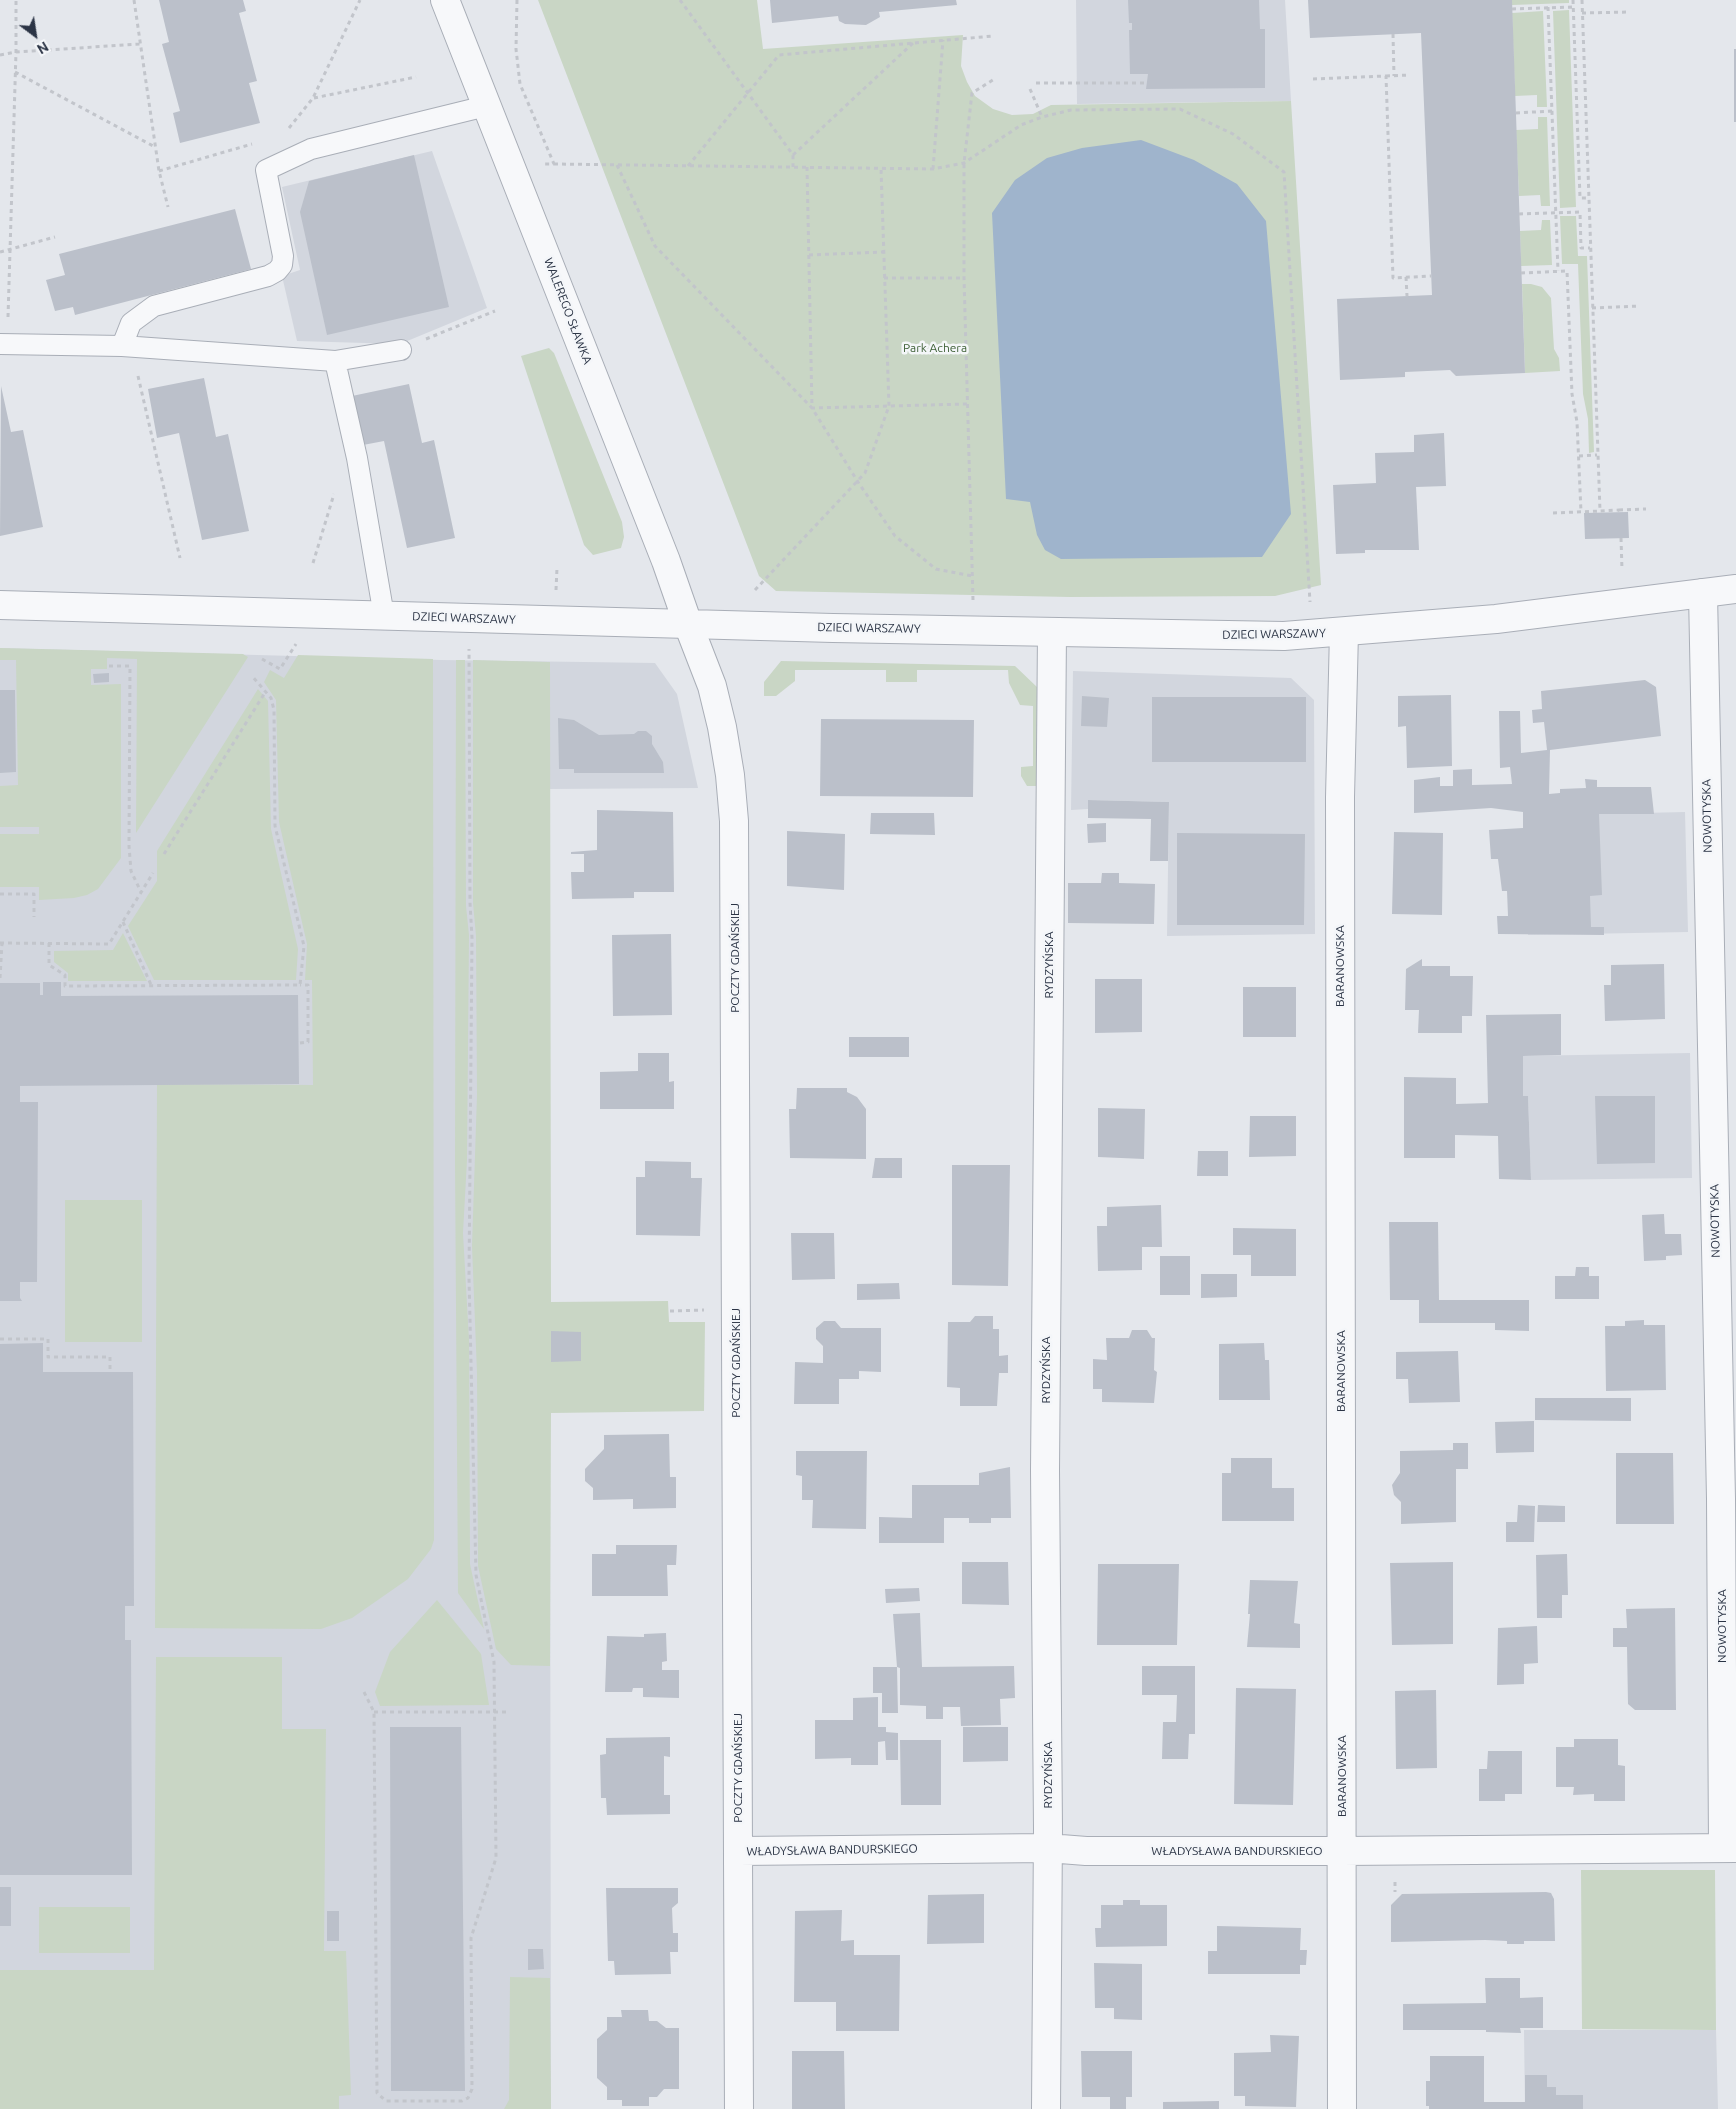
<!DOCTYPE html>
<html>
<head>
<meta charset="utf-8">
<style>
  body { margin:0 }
  #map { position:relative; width:1736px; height:2109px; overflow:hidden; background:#e4e7ec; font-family:Ubuntu,sans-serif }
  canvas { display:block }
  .north { position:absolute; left:10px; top:10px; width:50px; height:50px; -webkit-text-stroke:4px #f4f6f9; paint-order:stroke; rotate:149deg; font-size:14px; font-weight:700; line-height:20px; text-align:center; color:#2b3445 }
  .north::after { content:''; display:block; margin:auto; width:18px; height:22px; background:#2b3445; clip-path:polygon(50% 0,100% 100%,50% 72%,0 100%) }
</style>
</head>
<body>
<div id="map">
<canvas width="1736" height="2109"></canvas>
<div class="north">N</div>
</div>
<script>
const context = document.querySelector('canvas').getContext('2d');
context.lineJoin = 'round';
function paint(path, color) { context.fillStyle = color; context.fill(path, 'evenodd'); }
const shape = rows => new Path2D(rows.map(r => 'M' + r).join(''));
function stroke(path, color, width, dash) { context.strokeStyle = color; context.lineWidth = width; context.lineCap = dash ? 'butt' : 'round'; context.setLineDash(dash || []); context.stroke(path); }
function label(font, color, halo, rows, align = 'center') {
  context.font = font + ' Ubuntu,sans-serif'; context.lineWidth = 5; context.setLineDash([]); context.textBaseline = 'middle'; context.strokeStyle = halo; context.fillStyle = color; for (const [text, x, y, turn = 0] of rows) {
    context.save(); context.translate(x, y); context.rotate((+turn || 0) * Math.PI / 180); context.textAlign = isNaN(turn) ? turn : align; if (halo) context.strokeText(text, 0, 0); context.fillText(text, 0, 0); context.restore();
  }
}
const built = shape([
  [1076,0,1285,0,1291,101,1077,104],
  [432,151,487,308,400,344,297,341,282,276,300,270,282,187],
  [0,648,441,660,655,663,677,694,698,788,549,789,551,2109,156,2109,154,1970,0,1970],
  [1073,671,1291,678,1314,700,1315,934,1167,936,1169,802,1089,800,1088,809,1071,810],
  [1523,812,1599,814,1685,812,1688,932,1528,935],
  [1690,1053,1692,1178,1531,1180,1528,1097,1523,1096,1523,1056],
  [1524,2030,1716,2030,1718,2109,1525,2109]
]);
const green = shape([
  [538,0,757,0,763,49,963,35,961,66,967,82,975,96,993,109,1012,115,1033,114,1051,105,1291,101,1321,585,1275,596,1070,597,776,591,759,576],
  [1512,0,1569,0,1569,3,1512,5],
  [1569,10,1576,207,1560,208,1553,11],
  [1543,11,1547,107,1537,107,1537,95,1515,96,1512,13],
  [1538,117,1547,117,1550,206,1541,206,1540,195,1519,196,1516,130,1538,129],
  [1560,216,1576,216,1578,256,1587,256,1594,452,1589,453,1588,419,1583,394,1578,264,1562,264],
  [1542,220,1550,220,1552,265,1521,266,1520,231,1541,230],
  [1522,284,1531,284,1542,287,1551,298,1554,349,1559,358,1560,371,1525,373],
  [549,348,554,353,622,522,624,537,621,548,593,555,584,545,521,356],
  [0,648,243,654,248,657,136,833,137,659,107,658,107,669,91,669,91,685,121,684,121,858,98,889,87,895,74,898,39,900,39,887,0,887,0,834,39,834,39,827,0,827,0,786,18,785,16,660,0,660],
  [298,655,433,659,434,1540,431,1549,408,1579,352,1618,321,1629,155,1628,157,1084,313,1085,312,980,305,980,307,944,279,822,276,700,264,682,270,670,284,678],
  [456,660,465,660,466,906,469,935,467,1160,463,1233,469,1340,470,1564,484,1629,458,1593,455,1162],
  [473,660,550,662,551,1302,668,1301,669,1322,705,1322,704,1411,551,1413,550,1666,511,1665,496,1649,478,1566,477,1373,472,1246,477,1095,476,936,473,903],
  [781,661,1015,666,1037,687,1036,786,1027,786,1021,776,1021,767,1033,766,1033,706,1020,705,1009,683,1008,670,917,670,917,682,886,682,886,670,795,670,795,681,776,696,764,696,764,682],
  [258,689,268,701,271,829,298,949,296,980,154,980,128,926,157,881,157,851],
  [123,933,147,981,68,981,68,973,54,962,54,951,113,950],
  [65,1200,142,1200,142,1342,65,1342],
  [437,1600,481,1654,489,1705,380,1706,375,1692,390,1652],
  [156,1657,282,1657,282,1729,326,1729,324,1951,346,1951,351,2095,339,2096,339,2109,0,2109,0,1970,154,1970],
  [1581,1870,1715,1870,1716,2030,1582,2029],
  [39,1907,130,1907,130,1953,39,1953],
  [510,1977,550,1978,551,2109,504,2109,509,2100]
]);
const water = shape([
  [1141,140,1194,160,1237,184,1266,221,1291,514,1262,557,1061,559,1045,550,1037,535,1030,502,1006,499,992,213,1015,180,1047,158,1082,148]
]);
const building = shape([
  [159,0,243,0,246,11,239,13,257,81,249,83,260,123,180,143,173,113,180,111,162,44,169,42],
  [770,0,956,0,957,5,879,12,880,17,866,25,845,24,839,21,838,16,772,23],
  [1128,0,1259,0,1260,29,1265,29,1265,88,1146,89,1148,74,1130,74,1129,30,1132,30,1132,23,1129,23],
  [1308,0,1512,0,1525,373,1456,376,1450,370,1405,372,1405,377,1340,380,1337,299,1432,295,1421,33,1310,38],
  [1734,49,1736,49,1736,122,1734,122],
  [414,155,449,307,327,335,300,212,309,181],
  [235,209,251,269,75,315,73,307,55,311,46,280,65,275,59,254],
  [204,378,216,437,228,434,249,531,202,540,179,433,157,438,148,389],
  [409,384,422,443,434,440,455,538,407,548,384,441,363,445,352,396],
  [1,386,11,432,23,430,43,527,0,536],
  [1444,433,1446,486,1416,487,1419,550,1365,550,1365,553,1336,554,1333,485,1376,483,1375,453,1414,452,1414,435],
  [1628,512,1629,538,1585,539,1584,513],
  [109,673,109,682,94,683,93,674],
  [1645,680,1656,687,1661,736,1550,750,1549,794,1560,793,1560,789,1586,788,1585,779,1597,780,1597,787,1651,787,1654,814,1599,814,1602,895,1590,896,1591,927,1604,927,1604,935,1498,934,1497,916,1508,916,1507,891,1502,891,1498,859,1491,859,1489,830,1523,828,1523,812,1491,808,1414,813,1414,780,1440,777,1440,786,1453,786,1453,770,1472,769,1472,785,1512,784,1510,767,1500,768,1499,711,1520,711,1521,753,1547,750,1544,722,1533,723,1532,710,1542,709,1541,691],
  [0,690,15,690,16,772,0,773],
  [1451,695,1452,766,1407,768,1406,726,1398,727,1398,696],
  [1082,696,1109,698,1107,727,1081,726],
  [1152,697,1306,697,1306,762,1152,762],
  [558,718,574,720,599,735,634,734,638,731,646,731,652,736,652,744,663,762,664,773,574,773,574,769,559,769],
  [821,719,974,720,973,797,820,796],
  [1088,800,1169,802,1168,861,1150,861,1151,819,1088,818],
  [597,810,673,812,674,892,634,892,634,898,572,899,571,872,584,872,584,854,571,854,571,852,597,850],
  [871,813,934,813,935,835,870,834],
  [1106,823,1106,842,1088,843,1087,824],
  [787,831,845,834,844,890,787,886],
  [1394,832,1443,833,1442,915,1392,914],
  [1177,833,1305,834,1304,925,1177,925],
  [1102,873,1119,873,1119,883,1155,884,1154,924,1068,923,1068,883,1101,883],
  [671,934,672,1015,613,1016,612,935],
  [1422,959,1422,966,1450,966,1450,976,1473,976,1472,1016,1462,1016,1462,1033,1418,1033,1419,1010,1405,1010,1406,969],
  [1664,964,1665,1019,1605,1021,1604,985,1611,985,1611,965],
  [1095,979,1142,979,1142,1032,1095,1033],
  [43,982,61,982,61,996,298,995,299,1084,20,1086,20,1102,38,1102,37,1282,20,1282,20,1298,22,1301,0,1301,0,983,40,983,40,995,43,995],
  [1243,987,1296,987,1296,1037,1243,1037],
  [1561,1014,1561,1055,1523,1056,1523,1096,1528,1096,1531,1180,1499,1179,1498,1136,1455,1135,1455,1158,1404,1158,1404,1077,1456,1078,1456,1104,1488,1103,1486,1015],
  [849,1037,909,1037,909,1057,849,1057],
  [638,1053,669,1053,669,1082,674,1081,674,1109,600,1109,600,1072,638,1071],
  [797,1088,847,1088,847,1092,857,1097,866,1109,866,1159,790,1158,789,1109,796,1109],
  [1595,1096,1655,1096,1655,1163,1597,1164],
  [1098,1108,1145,1109,1144,1159,1098,1157],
  [1250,1116,1296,1116,1296,1156,1249,1157],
  [1198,1151,1228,1151,1228,1176,1197,1176],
  [875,1158,902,1158,902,1178,872,1178],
  [645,1161,691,1162,691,1178,702,1178,700,1236,636,1235,636,1177,645,1177],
  [952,1165,1010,1165,1008,1286,952,1285],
  [1161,1205,1162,1247,1142,1247,1142,1270,1098,1271,1097,1226,1107,1226,1107,1207],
  [1664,1214,1665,1234,1681,1234,1682,1255,1666,1256,1666,1260,1644,1261,1642,1215],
  [1389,1222,1438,1222,1439,1300,1529,1300,1529,1331,1495,1330,1495,1323,1419,1323,1419,1300,1390,1300],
  [1233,1228,1296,1229,1296,1276,1251,1276,1251,1255,1233,1255],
  [791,1233,834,1233,835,1279,792,1280],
  [1160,1256,1190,1256,1190,1295,1160,1295],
  [1576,1267,1589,1267,1589,1276,1599,1276,1599,1299,1555,1299,1555,1276,1575,1276],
  [1201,1274,1237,1274,1237,1297,1201,1298],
  [899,1283,900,1299,857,1300,857,1284],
  [975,1316,993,1316,993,1329,999,1329,999,1356,1008,1355,1008,1373,999,1373,997,1406,960,1406,960,1388,947,1387,948,1322,970,1322],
  [1644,1320,1644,1325,1665,1325,1666,1390,1606,1391,1605,1326,1625,1326,1625,1321],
  [824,1321,835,1321,841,1328,881,1328,881,1372,859,1371,859,1379,839,1379,839,1404,794,1404,795,1362,823,1363,823,1346,816,1339,816,1328],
  [1132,1330,1147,1330,1152,1338,1155,1338,1154,1370,1157,1372,1154,1403,1102,1402,1102,1389,1093,1389,1093,1359,1107,1360,1106,1338,1129,1338],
  [551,1331,581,1332,581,1361,551,1362],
  [43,1343,43,1372,133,1372,134,1606,125,1606,125,1640,131,1640,132,1875,0,1875,0,1344],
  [1264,1343,1265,1360,1269,1360,1270,1400,1219,1400,1219,1344],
  [1458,1351,1460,1402,1409,1403,1408,1379,1396,1379,1396,1352],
  [1535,1398,1631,1398,1631,1421,1535,1420],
  [1534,1421,1534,1452,1496,1453,1495,1422],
  [669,1434,670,1477,676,1477,676,1508,633,1509,633,1499,593,1500,593,1488,585,1481,585,1469,604,1449,604,1435],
  [1453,1443,1468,1443,1468,1469,1456,1469,1456,1522,1401,1524,1401,1502,1394,1495,1392,1485,1400,1473,1400,1451,1453,1450],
  [796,1451,867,1451,866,1529,812,1528,813,1500,802,1500,802,1476,796,1475],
  [1616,1453,1673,1453,1674,1524,1616,1524],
  [1231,1458,1272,1458,1272,1488,1294,1488,1294,1521,1222,1521,1222,1473,1231,1473],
  [1010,1467,1011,1518,991,1518,991,1523,969,1523,969,1518,944,1518,944,1543,879,1543,879,1517,912,1518,912,1485,979,1485,979,1473],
  [1518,1505,1535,1506,1534,1542,1506,1542,1506,1522,1517,1522],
  [1538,1505,1565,1506,1565,1522,1537,1522],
  [616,1545,677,1545,676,1565,667,1565,668,1596,592,1596,592,1554,616,1554],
  [1567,1554,1568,1595,1562,1595,1562,1618,1537,1618,1536,1555],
  [962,1562,1008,1562,1009,1605,962,1604],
  [1453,1562,1453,1644,1392,1645,1390,1563],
  [1098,1564,1179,1564,1177,1645,1097,1645],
  [1250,1580,1298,1581,1294,1623,1300,1624,1300,1648,1247,1647,1250,1614,1248,1614],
  [919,1588,920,1601,886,1603,885,1589],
  [1675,1608,1676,1710,1635,1710,1628,1704,1627,1647,1613,1647,1613,1628,1627,1628,1626,1609],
  [920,1613,922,1667,1014,1666,1015,1698,1000,1699,1001,1725,961,1726,960,1707,943,1707,943,1719,926,1719,926,1706,900,1705,900,1668,897,1667,898,1713,882,1713,882,1693,873,1693,873,1667,897,1667,893,1614],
  [1537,1626,1538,1663,1524,1664,1524,1684,1497,1685,1498,1628],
  [666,1633,667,1661,662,1662,662,1670,679,1670,679,1698,643,1697,643,1688,633,1688,632,1692,605,1692,607,1636,644,1637,644,1634],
  [1142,1666,1195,1666,1195,1734,1189,1734,1188,1759,1162,1759,1163,1722,1176,1722,1177,1695,1142,1695],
  [1236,1688,1296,1689,1293,1805,1234,1804],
  [1436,1690,1437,1768,1396,1769,1395,1691],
  [878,1697,878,1727,886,1727,886,1732,898,1733,898,1760,886,1760,885,1741,878,1742,878,1765,851,1765,851,1758,815,1759,815,1720,853,1720,853,1698],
  [390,1727,461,1727,465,2091,391,2091],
  [963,1727,1008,1727,1008,1761,963,1762],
  [670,1737,670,1757,664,1756,664,1795,670,1795,670,1814,607,1815,606,1798,601,1798,600,1755,606,1754,606,1738],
  [1574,1739,1618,1739,1618,1765,1625,1766,1625,1801,1594,1801,1594,1794,1573,1795,1574,1787,1556,1787,1556,1747,1574,1747],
  [900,1740,941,1740,941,1805,901,1805],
  [1488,1751,1522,1751,1522,1794,1505,1794,1505,1801,1479,1801,1479,1769,1487,1769],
  [0,1887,11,1887,11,1926,0,1926],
  [606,1888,678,1888,678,1903,672,1908,673,1933,678,1933,678,1952,670,1952,671,1974,615,1975,614,1961,608,1961],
  [1546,1892,1551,1893,1554,1899,1555,1941,1524,1941,1524,1944,1507,1944,1507,1941,1485,1940,1391,1942,1391,1905,1402,1894],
  [984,1894,984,1943,927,1944,928,1895],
  [1123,1900,1140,1900,1140,1905,1167,1905,1167,1946,1096,1947,1095,1928,1101,1928,1101,1905,1123,1905],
  [842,1910,841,1941,854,1940,854,1955,900,1955,899,2031,836,2031,836,2002,794,2002,795,1911],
  [327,1911,339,1911,339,1941,327,1941],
  [1217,1926,1301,1928,1300,1950,1307,1950,1306,1965,1300,1965,1300,1974,1208,1974,1208,1951,1217,1951],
  [528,1949,543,1949,544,1969,528,1970],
  [1094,1963,1142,1964,1142,2020,1114,2019,1114,2008,1095,2008],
  [1485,1978,1520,1978,1520,1998,1543,1997,1543,2028,1520,2028,1521,2033,1486,2032,1486,2030,1403,2030,1403,2004,1486,2003],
  [621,2010,648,2010,649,2021,657,2021,666,2028,679,2028,679,2089,664,2089,657,2097,649,2097,649,2106,622,2106,622,2100,607,2100,607,2087,597,2078,597,2039,607,2030,607,2017,622,2017],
  [1270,2035,1299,2036,1296,2107,1245,2106,1245,2096,1234,2096,1234,2053,1271,2052],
  [792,2051,844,2051,845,2109,792,2109],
  [1081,2051,1132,2051,1132,2097,1126,2097,1126,2109,1110,2109,1110,2097,1082,2097],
  [1430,2056,1484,2056,1484,2102,1525,2102,1525,2075,1547,2075,1547,2087,1556,2087,1556,2095,1583,2095,1583,2109,1429,2109,1429,2106,1426,2106,1426,2081,1430,2081],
  [1219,2101,1219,2109,1163,2109,1163,2102]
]);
const path = shape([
  [134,0,159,171,168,207],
  [517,0,516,49,520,84,554,164,543,164],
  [680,0,793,155,793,167],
  [1573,0,1580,198,1589,198],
  [1582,0,1600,511,1619,510,1620,513],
  [1548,7,1558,271],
  [1512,9,1573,7],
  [1582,13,1628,12],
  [1393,34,1394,76],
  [0,55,16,52,140,44],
  [15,72,155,147],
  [1386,76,1409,75],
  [1313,79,1386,76,1393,278,1431,276],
  [1036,83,1146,83],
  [1030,89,1042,117],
  [314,98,416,77],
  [1516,113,1552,111],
  [289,128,313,98,360,0],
  [793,155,913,43],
  [554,164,933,169,964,163,1021,125,1042,117,1071,110,1180,109,1233,134,1284,172,1310,602],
  [617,165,655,246,812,408,858,482,895,536,936,569,972,576],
  [688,166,779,55,993,36],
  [807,167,812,408,967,404],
  [933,169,943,40],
  [159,171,252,144],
  [1519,214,1580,212,1581,248,1590,248],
  [0,252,55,237],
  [809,255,883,252],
  [1521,273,1567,271,1572,394,1577,422,1581,512],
  [1406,277,1407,296],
  [884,278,964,278],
  [1592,308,1639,306],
  [8,317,16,52,16,0],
  [426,339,495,311],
  [138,376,180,558],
  [1579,456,1597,455],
  [1619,510,1646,509],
  [1553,513,1600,511],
  [1621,538,1622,570],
  [313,563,334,494],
  [556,590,557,568],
  [755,590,865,473,889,406,881,168],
  [973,600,964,278,964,163,972,93,996,78],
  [262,659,280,669,296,644],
  [109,666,130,666,129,846,131,871,141,892],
  [164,854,266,691],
  [0,894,34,894,34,917],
  [123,922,152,987],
  [0,943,109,944,153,873],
  [49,943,49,965,65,975,65,986,300,985,304,946,275,826,274,710,271,698,252,676],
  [0,978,2,943],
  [300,1043,308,1042,308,985,300,985],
  [670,1311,704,1310],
  [0,1339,48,1339,48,1357,110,1357,110,1372],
  [364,1692,374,1712,377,2093,386,2101,462,2101,468,2098,472,2089,471,1938,496,1858,494,1662,476,1575,469,1278,472,938,470,903,469,649],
  [374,1712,508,1712],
  [1395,1882,1395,1892]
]);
const service = shape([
  [0,344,122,346,335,361,401,350],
  [122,346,131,323,154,306,268,276,277,271,282,265,283,256,266,170,311,149,486,106],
  [335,361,357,458,384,616]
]);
const minor = shape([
  [1703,593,1721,1499,1723,1848],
  [688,624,712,686,722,727,730,775,734,821,739,2109],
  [739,1851,1048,1848,1086,1851,1342,1851,1736,1848],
  [1046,2109,1048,1829,1045,1470,1052,632],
  [1342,2109,1340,797,1344,632]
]);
const tertiary = shape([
  [445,0,666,561,688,624],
  [0,605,833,628,1284,636,1496,619,1736,589]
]);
const streetNames = [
  ["WALEREGO SŁAWKA",568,311,69],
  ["DZIECI WARSZAWY",464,618,2],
  ["DZIECI WARSZAWY",869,628,1],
  ["DZIECI WARSZAWY",1274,634,-1],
  ["NOWOTYSKA",1707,816,-91],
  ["POCZTY GDAŃSKIEJ",735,958,-90],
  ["RYDZYŃSKA",1049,965,-90],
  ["BARANOWSKA",1340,966,-90],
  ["NOWOTYSKA",1715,1221,-91],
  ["POCZTY GDAŃSKIEJ",736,1363,-90],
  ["RYDZYŃSKA",1046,1370,-90],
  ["BARANOWSKA",1341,1371,-90],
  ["NOWOTYSKA",1722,1626,-90],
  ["POCZTY GDAŃSKIEJ",738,1768,-90],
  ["RYDZYŃSKA",1048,1775,-90],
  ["BARANOWSKA",1342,1776,-90],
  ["WŁADYSŁAWA BANDURSKIEGO",832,1850,-1],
  ["WŁADYSŁAWA BANDURSKIEGO",1237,1851]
];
const parkNames = [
  ["Park Achera",935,348]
];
paint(built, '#d2d6de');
paint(green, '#c9d6c5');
paint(water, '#9fb4cc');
paint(building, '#bbc0ca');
stroke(service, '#a9aeb7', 22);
stroke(minor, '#a9aeb7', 30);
stroke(tertiary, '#a9aeb7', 30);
stroke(path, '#c2c5cb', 3, [4, 4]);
stroke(service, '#f7f8fa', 20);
stroke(minor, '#f7f8fa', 28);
stroke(tertiary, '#f7f8fa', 28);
label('12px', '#2b3445', '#f4f6f9', streetNames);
label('12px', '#3f6138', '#f4f6f9', parkNames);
</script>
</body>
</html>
